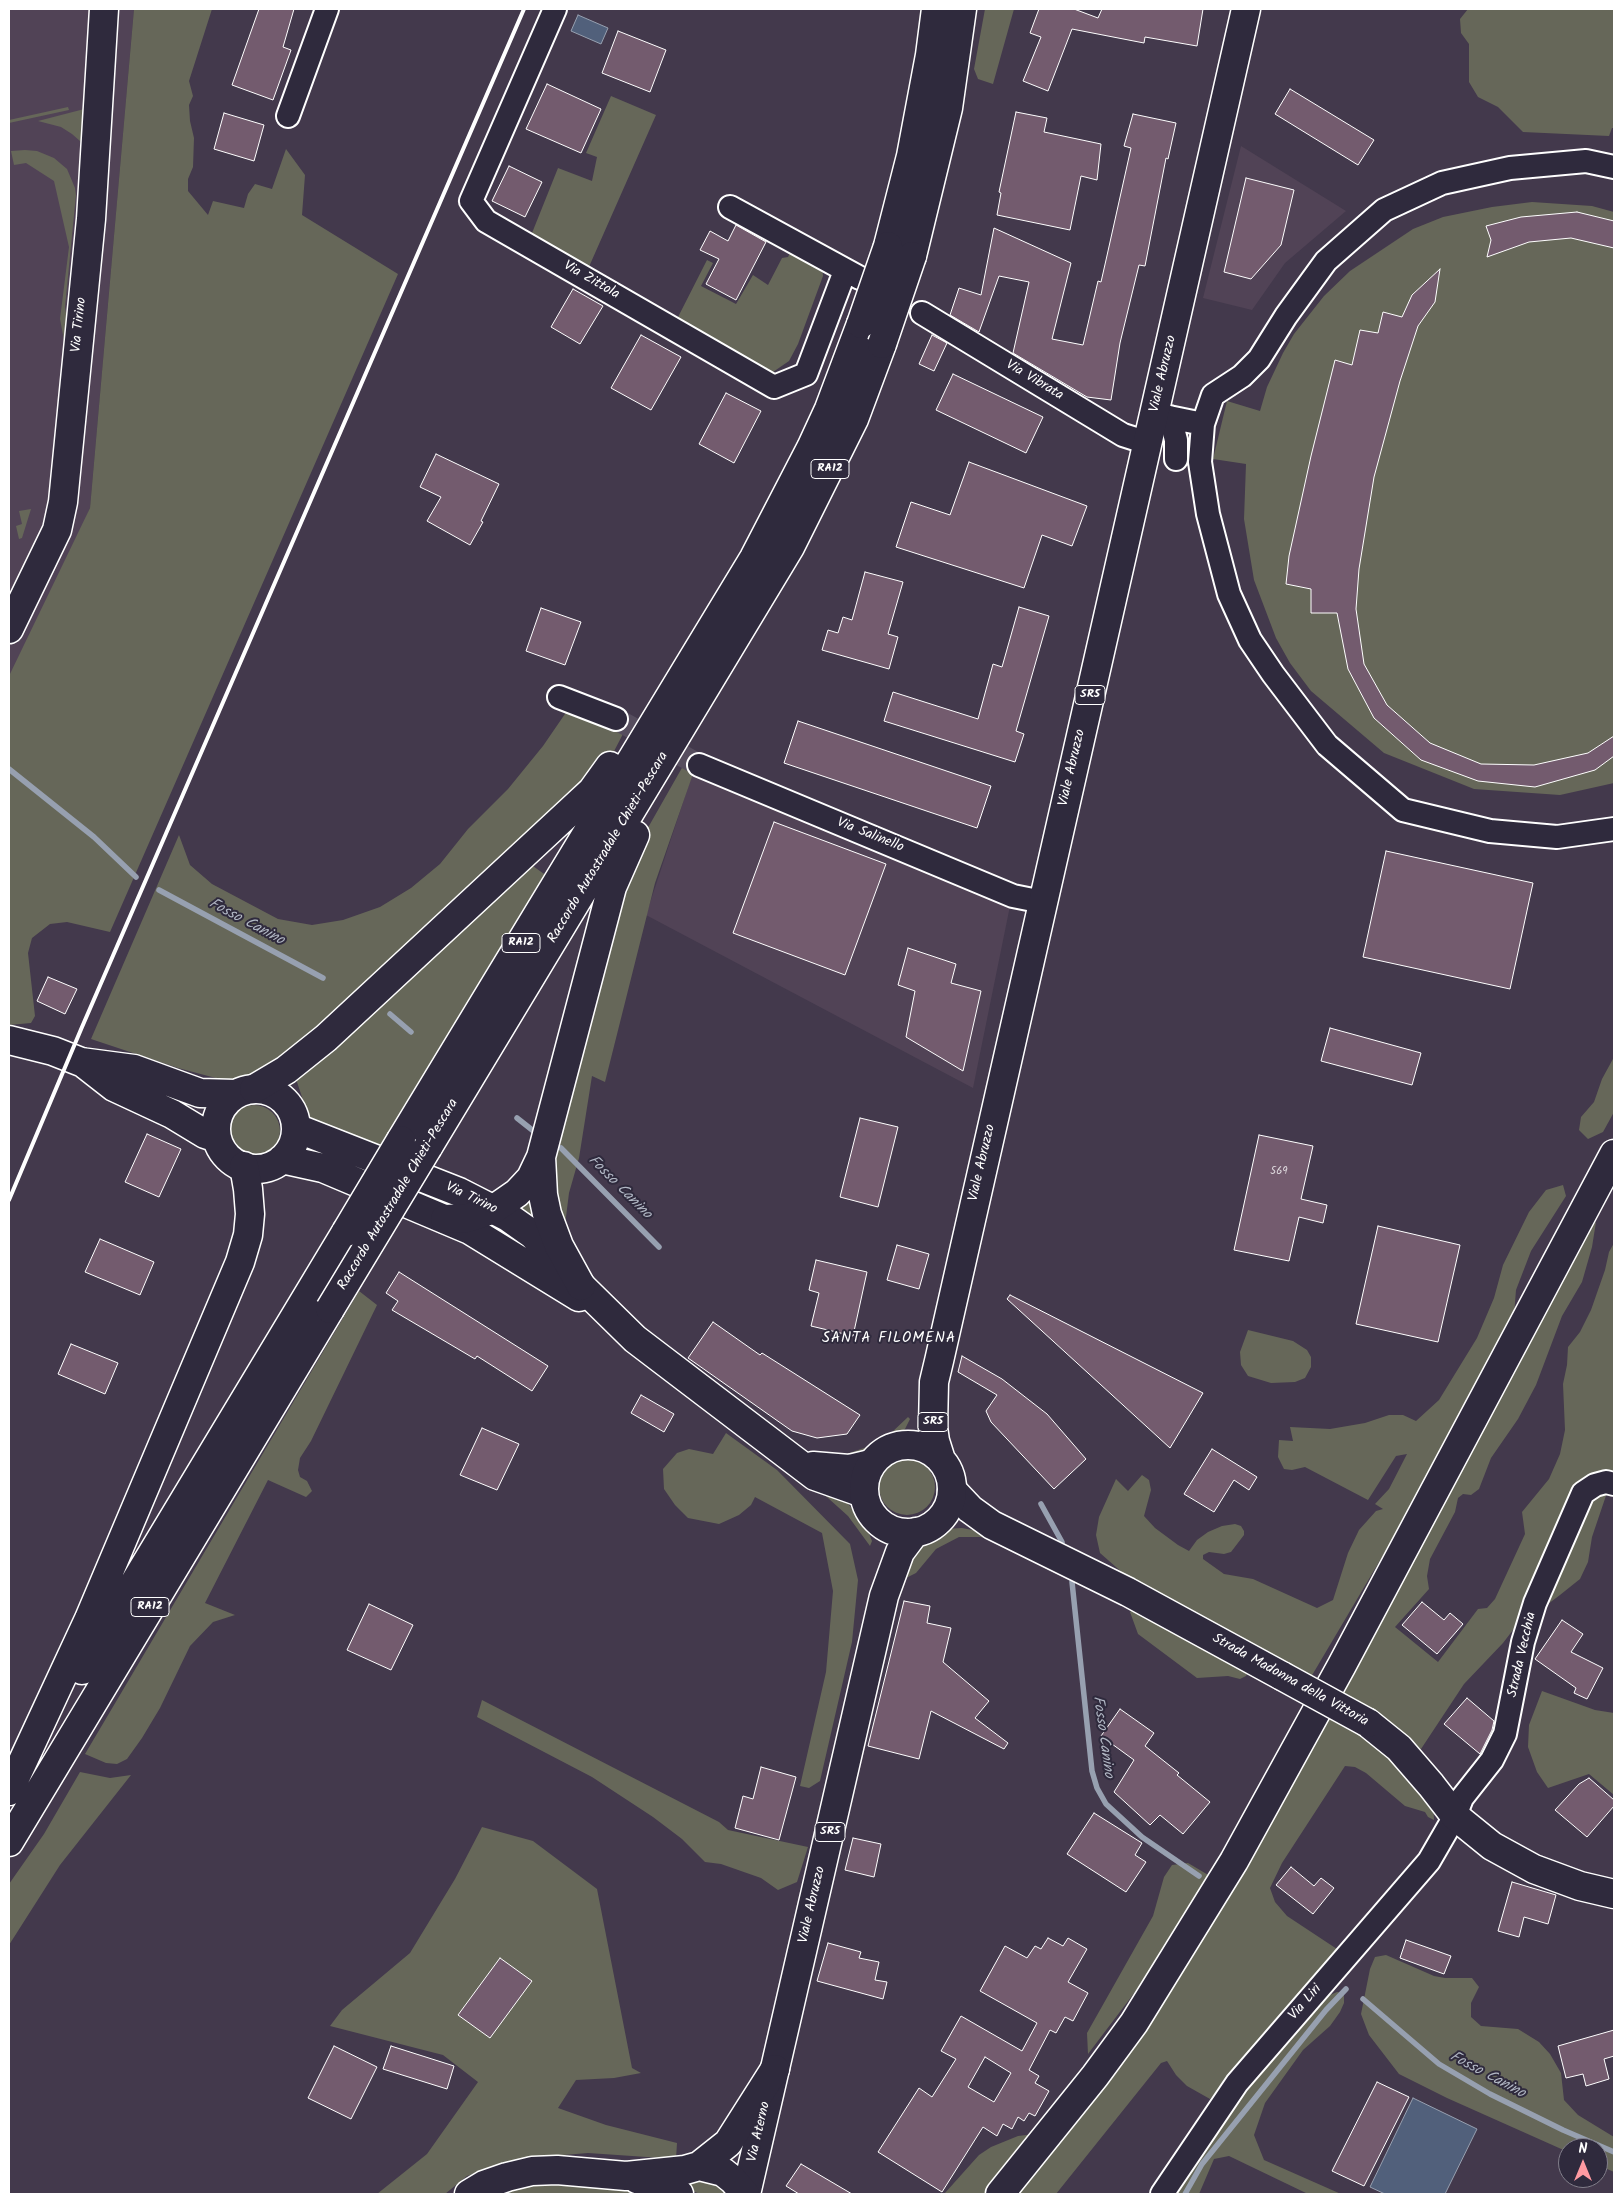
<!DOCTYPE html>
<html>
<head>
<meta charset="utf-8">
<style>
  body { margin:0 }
  #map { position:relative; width:1623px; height:2203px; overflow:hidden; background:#43394c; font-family:Kalam,sans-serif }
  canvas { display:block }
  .frame { position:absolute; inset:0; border:10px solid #fff; pointer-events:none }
  .north { position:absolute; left:1558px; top:2138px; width:50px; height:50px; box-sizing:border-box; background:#2f2a3d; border:1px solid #827f8b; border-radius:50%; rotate:0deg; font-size:14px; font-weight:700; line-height:20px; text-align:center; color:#fff }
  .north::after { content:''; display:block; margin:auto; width:18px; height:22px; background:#ff9aa2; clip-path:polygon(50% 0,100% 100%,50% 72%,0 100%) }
</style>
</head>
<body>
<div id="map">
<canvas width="1623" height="2203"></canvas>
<div class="frame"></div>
<div class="north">N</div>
</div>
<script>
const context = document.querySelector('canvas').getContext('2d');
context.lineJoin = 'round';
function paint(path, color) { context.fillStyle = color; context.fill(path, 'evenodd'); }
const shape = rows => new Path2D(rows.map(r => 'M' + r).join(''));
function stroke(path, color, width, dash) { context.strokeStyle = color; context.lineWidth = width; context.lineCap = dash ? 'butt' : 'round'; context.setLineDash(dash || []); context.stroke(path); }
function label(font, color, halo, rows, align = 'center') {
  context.font = font + ' Kalam,sans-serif'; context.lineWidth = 4; context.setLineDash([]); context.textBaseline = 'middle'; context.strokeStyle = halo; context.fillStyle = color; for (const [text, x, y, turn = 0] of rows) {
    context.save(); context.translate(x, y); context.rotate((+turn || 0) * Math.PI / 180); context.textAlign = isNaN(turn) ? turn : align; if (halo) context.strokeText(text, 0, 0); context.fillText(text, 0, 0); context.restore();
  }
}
const built = shape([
  [9,9,134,9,90,508,9,709],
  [1241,146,1346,211,1285,263,1252,310,1203,298],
  [692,775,1011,901,973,1088,646,915]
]);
const green = shape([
  [134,9,212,9,189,81,193,96,189,105,190,121,194,138,193,167,188,179,188,191,208,215,213,201,244,208,248,194,255,184,272,189,286,149,305,175,302,215,398,274,110,932,67,922,50,924,32,938,28,953,35,1016,31,1023,9,1025,9,676,90,508],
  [985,9,1014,9,993,84,978,79,974,69],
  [1468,9,1614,9,1614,128,1612,128,1609,136,1523,132,1498,107,1478,97,1469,82,1469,44,1461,33,1460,19],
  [611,96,656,115,588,269,530,238,558,168,592,181,597,157,586,153],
  [68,107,69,110,9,123,9,120],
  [92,107,88,148,72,134,61,127,38,121],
  [25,150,37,151,54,158,67,169,75,188,76,195,65,307,69,334,66,351,60,319,69,247,54,181,26,163,14,165,11,151],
  [1532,202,1592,206,1614,212,1614,783,1560,795,1474,789,1384,753,1311,691,1290,663,1276,638,1254,580,1244,519,1246,464,1213,459,1227,401,1260,411,1267,387,1283,353,1294,334,1324,296,1350,271,1413,229,1443,217,1492,207],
  [792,249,822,267,823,276,798,344,789,361,773,372,762,370,676,321,707,260,713,263,701,286,736,304,753,275,768,285,782,258,788,257],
  [31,509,22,538,19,539,16,526,22,524,19,511],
  [567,711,624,732,611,757,472,894,273,1065,251,1076,227,1081,178,1068,91,1039,179,835,190,865,212,884,278,919,312,925,343,920,380,907,411,888,440,864,468,829,508,789,543,746],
  [683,766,694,771,655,883,605,1082,592,1076,579,1158,569,1193,565,1225,559,1215,553,1180,554,1154,637,847],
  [530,864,547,876,487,969,382,1153,311,1124,296,1079],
  [1614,1057,1614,1112,1603,1132,1588,1139,1579,1130,1581,1117,1594,1102,1602,1079],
  '228 1131a26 26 0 1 1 52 0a26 26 0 1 1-52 0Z',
  [1563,1185,1566,1196,1531,1251,1516,1290,1514,1315,1392,1540,1311,1677,1216,1629,1125,1575,1100,1553,1096,1535,1099,1517,1116,1479,1128,1491,1142,1475,1149,1480,1151,1490,1144,1516,1155,1528,1178,1545,1189,1551,1197,1540,1208,1532,1222,1526,1235,1524,1241,1526,1244,1531,1244,1535,1231,1552,1224,1554,1209,1552,1203,1555,1203,1559,1224,1574,1253,1579,1317,1608,1333,1600,1348,1553,1359,1530,1376,1511,1383,1509,1375,1504,1389,1489,1407,1454,1396,1456,1368,1500,1305,1467,1292,1470,1284,1469,1278,1457,1279,1440,1293,1441,1290,1427,1330,1429,1365,1423,1389,1415,1403,1415,1416,1421,1439,1400,1477,1338,1494,1298,1503,1265,1529,1212,1546,1190],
  [529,1193,542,1221,526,1220,516,1205],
  [1596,1222,1592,1247,1582,1282,1562,1316,1536,1385,1518,1419,1491,1458,1479,1489,1471,1495,1463,1494,1458,1498,1455,1512,1430,1559,1427,1576,1429,1589,1395,1627,1438,1662,1478,1609,1487,1608,1495,1599,1525,1534,1522,1512,1549,1479,1560,1454,1565,1430,1563,1384,1567,1365,1568,1347,1580,1332,1591,1310,1605,1270,1609,1252,1614,1243,1614,1472,1592,1537,1588,1562,1580,1579,1560,1595,1548,1604,1526,1613,1503,1643,1464,1684,1421,1749,1340,1692,1587,1230],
  [359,1291,377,1305,311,1441,300,1458,298,1470,300,1477,307,1481,312,1491,306,1497,268,1480,205,1603,235,1615,213,1622,190,1646,160,1708,142,1738,127,1759,117,1764,106,1763,85,1754],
  [1248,1330,1293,1341,1307,1350,1311,1357,1311,1367,1305,1378,1295,1382,1271,1383,1248,1376,1241,1365,1240,1352],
  [908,1417,910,1419,905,1429,900,1434,879,1443,870,1452,839,1458,843,1455,873,1445,890,1434],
  [726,1433,777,1470,850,1544,858,1580,852,1642,820,1781,809,1788,800,1786,826,1672,833,1591,822,1533,755,1497,751,1505,739,1515,719,1524,688,1518,675,1505,664,1489,663,1469,677,1453,689,1449,713,1454],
  '879 1487a28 28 0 1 1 56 0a28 28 0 1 1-56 0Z',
  [818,1489,845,1500,866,1526,872,1541,870,1546,848,1516],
  [962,1528,983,1532,1007,1546,981,1537,959,1537,936,1549,916,1573,902,1580,916,1547,932,1534,944,1529],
  [1138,1605,1251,1666,1246,1676,1240,1679,1228,1676,1197,1678,1138,1634,1130,1612],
  [1542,1691,1595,1710,1614,1713,1614,1795,1589,1774,1548,1788,1537,1772,1528,1747,1529,1725],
  [482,1700,719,1822,728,1830,808,1847,797,1882,778,1890,761,1878,721,1864,705,1862,682,1839,653,1817,592,1777,477,1717],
  [1331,1711,1376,1738,1433,1802,1434,1820,1428,1817,1425,1812,1405,1806,1366,1773,1355,1767,1345,1766,1282,1863,1270,1888,1275,1902,1287,1916,1340,1951,1210,2099,1187,2086,1176,2075,1167,2061,1161,2063,1056,2194,1013,2194],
  [80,1772,110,1778,131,1775,60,1865,9,1945,9,1884,44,1834],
  [482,1827,533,1841,597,1889,632,2068,641,2073,614,2078,576,2080,558,2108,606,2125,677,2143,676,2159,588,2153,527,2158,467,2176,445,2194,377,2194,427,2154,478,2082,443,2055,330,2026,342,2010,410,1953,455,1879],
  [1188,1863,1210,1876,1138,1988,1088,2054,1087,2033,1153,1916,1164,1877,1172,1865],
  [1386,1955,1434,1976,1445,1978,1472,1978,1479,1987,1471,2003,1471,2017,1481,2026,1518,2029,1539,2042,1550,2054,1561,2073,1564,2100,1578,2115,1614,2137,1614,2172,1598,2165,1598,2148,1568,2148,1568,2152,1447,2098,1399,2074,1369,2035,1361,2014,1370,1969,1375,1957],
  [1337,1992,1344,1993,1344,2003,1340,2012,1330,2026,1303,2050,1265,2103,1254,2135,1264,2160,1341,2194,1308,2194,1229,2156,1214,2159,1199,2194,1175,2194,1208,2139,1274,2058,1330,1995],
  [1034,2134,984,2194,934,2194,945,2193,979,2155,991,2147,1018,2136],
  [707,2175,729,2192,725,2194,700,2194,672,2183],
  [573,2181,662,2194,496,2194,526,2184]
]);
const water = shape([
  [578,15,608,28,601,44,571,31,578,15],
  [1413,2098,1477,2129,1445,2194,1385,2194,1370,2187,1413,2098]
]);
const stream = shape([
  [9,769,94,837,136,877],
  [159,890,323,978],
  [390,1014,411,1032],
  [517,1118,536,1133],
  [561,1148,659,1247],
  [1041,1504,1062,1542],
  [1072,1582,1092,1771,1097,1788,1106,1804,1142,1837,1199,1876],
  [1363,1999,1439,2064,1490,2094,1563,2130,1614,2152],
  [1185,2194,1202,2164,1326,2010,1346,1989]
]);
const building = shape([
  [259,9,294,9,283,47,291,50,273,100,232,85,259,9],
  [1039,9,1074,9,1098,18,1102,9,1203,9,1197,46,1145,37,1144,43,1072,29,1048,91,1023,81,1041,37,1030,33,1039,9],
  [618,31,666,50,650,92,602,73,618,31],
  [547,84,601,109,581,153,526,129,547,84],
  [1290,89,1374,140,1358,165,1275,114,1290,89],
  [1016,112,1047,118,1044,132,1101,144,1097,180,1081,176,1070,230,997,215,1001,193,999,192,1016,112],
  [224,113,264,125,254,161,214,149,224,113],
  [1133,114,1176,123,1168,159,1166,158,1145,266,1139,265,1120,343,1111,400,1087,397,1013,353,1029,282,999,276,979,332,950,315,959,288,981,295,994,228,1071,263,1052,339,1083,345,1098,281,1101,282,1106,260,1131,148,1124,146,1133,114],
  [509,166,542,182,525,217,492,201,509,166],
  [1246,178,1294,190,1281,245,1251,279,1224,272,1246,178],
  [1577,212,1614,221,1614,248,1571,238,1529,242,1487,257,1491,240,1486,226,1521,217,1577,212],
  [736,225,766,242,736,300,706,284,719,259,700,250,710,231,728,241,736,225],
  [1440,269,1435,302,1418,326,1400,381,1374,477,1359,569,1356,609,1364,664,1387,705,1430,743,1481,764,1534,765,1588,753,1614,736,1614,756,1595,770,1535,787,1478,781,1421,760,1374,718,1348,669,1337,613,1311,613,1311,589,1286,584,1289,556,1311,456,1335,360,1352,365,1360,330,1378,333,1383,312,1402,317,1412,295,1440,269],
  [573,289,603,306,580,344,551,327,573,289],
  [641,335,681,357,651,410,611,388,641,335],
  [932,335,947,343,934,371,919,364,932,335],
  [953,374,1043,417,1026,453,936,410,953,374],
  [726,393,761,411,734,463,699,444,726,393],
  [436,454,499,484,481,521,483,522,470,545,427,521,441,497,420,487,436,454],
  [969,462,1087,506,1072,546,1042,535,1024,588,896,547,911,502,950,515,969,462],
  [865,572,903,582,888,634,898,637,889,669,822,650,828,630,838,633,843,617,852,620,865,572],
  [1019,607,1049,616,1016,731,1024,734,1015,762,884,721,893,692,978,719,993,664,1002,667,1019,607],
  [541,608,581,622,565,665,526,651,541,608],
  [798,721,991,786,977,828,784,763,798,721],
  [774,822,886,864,845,975,733,933,774,822],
  [1386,851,1533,883,1510,989,1363,957,1386,851],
  [908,948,956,964,951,983,981,991,963,1071,906,1037,915,991,898,985,908,948],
  [48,977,77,989,65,1014,37,1001,48,977],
  [1330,1028,1421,1053,1412,1085,1321,1061,1330,1028],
  [860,1118,898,1127,878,1207,840,1197,860,1118],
  [147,1134,181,1149,159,1197,125,1182,147,1134],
  [1259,1135,1313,1146,1301,1199,1327,1205,1323,1223,1299,1217,1289,1261,1234,1250,1259,1135],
  [1378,1226,1460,1245,1438,1342,1356,1324,1378,1226],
  [100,1239,154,1262,140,1295,85,1272,100,1239],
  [897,1245,929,1254,919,1289,887,1280,897,1245],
  [816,1260,867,1272,853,1336,811,1326,819,1293,809,1290,816,1260],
  [399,1272,548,1366,532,1391,477,1356,475,1359,392,1310,398,1301,386,1293,399,1272],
  [1010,1295,1203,1393,1170,1448,1007,1299,1010,1295],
  [713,1322,760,1355,762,1353,860,1415,847,1434,817,1438,792,1431,688,1358,713,1322],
  [71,1344,118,1363,105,1394,58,1374,71,1344],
  [962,1356,1002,1379,1047,1414,1086,1459,1054,1489,991,1422,986,1411,997,1395,958,1372,962,1356],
  [641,1395,674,1414,664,1432,631,1413,641,1395],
  [482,1428,519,1444,497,1490,460,1475,482,1428],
  [1212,1449,1257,1477,1249,1490,1234,1480,1214,1512,1184,1494,1212,1449],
  [904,1601,930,1606,927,1623,951,1628,943,1662,989,1701,975,1718,1008,1743,1004,1749,931,1711,919,1759,868,1746,904,1601],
  [1422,1602,1444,1620,1450,1613,1463,1624,1437,1654,1402,1625,1422,1602],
  [369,1604,413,1625,391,1670,347,1650,369,1604],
  [1562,1620,1583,1634,1571,1652,1603,1668,1587,1699,1574,1693,1576,1688,1535,1659,1562,1620],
  [1467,1698,1494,1721,1492,1730,1480,1754,1444,1724,1467,1698],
  [1120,1709,1154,1733,1145,1746,1179,1773,1177,1775,1210,1802,1183,1834,1160,1815,1150,1825,1114,1792,1134,1760,1101,1736,1120,1709],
  [761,1767,796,1777,779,1840,735,1828,743,1796,753,1799,761,1767],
  [1589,1778,1614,1800,1614,1806,1587,1837,1555,1810,1579,1784,1589,1778],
  [1094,1813,1142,1843,1135,1855,1146,1862,1126,1892,1067,1854,1094,1813],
  [853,1838,881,1844,874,1877,845,1870,853,1838],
  [1291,1867,1314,1886,1321,1878,1334,1888,1313,1914,1276,1885,1291,1867],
  [1512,1882,1556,1895,1548,1924,1524,1917,1519,1937,1498,1931,1512,1882],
  [1048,1938,1063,1946,1068,1938,1087,1949,1068,1982,1088,1993,1073,2021,1065,2017,1056,2033,1050,2030,1029,2070,1039,2076,1035,2083,1049,2091,1035,2116,1029,2113,1024,2121,1018,2117,1012,2129,1003,2124,997,2136,983,2127,942,2192,878,2152,919,2088,932,2097,956,2059,941,2051,961,2016,1022,2051,1037,2023,980,1991,1005,1946,1027,1958,1035,1946,1041,1949,1048,1938],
  [985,2057,1011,2073,994,2102,968,2087,985,2057],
  [1406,1940,1451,1956,1444,1974,1400,1958,1406,1940],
  [828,1943,861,1952,859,1958,879,1962,875,1980,887,1982,883,1999,817,1981,828,1943],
  [500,1958,532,1981,490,2038,458,2015,500,1958],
  [1614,2030,1614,2056,1604,2059,1609,2079,1586,2086,1583,2074,1566,2078,1558,2046,1614,2030],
  [334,2046,377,2067,351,2119,308,2098,334,2046],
  [391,2046,454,2066,447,2089,383,2069,391,2046],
  [1377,2082,1409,2097,1364,2186,1332,2171,1377,2082],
  [801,2164,852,2194,799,2194,786,2186,801,2164]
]);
const streetTunnel = shape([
  [616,719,699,765]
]);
const street = shape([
  [555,9,471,201,486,221,774,387,806,374,845,271],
  [288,116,327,9],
  [1614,167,1586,161,1510,168,1442,183,1384,210,1326,261,1286,316,1259,359,1242,376,1213,395,1203,424,1200,462,1208,514,1229,594,1250,640,1273,674,1327,745,1403,810,1490,831,1557,837,1614,829],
  [730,207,860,278],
  [922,313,1123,435,1148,443],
  [1154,414,1203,424],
  [1170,417,1176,440,1176,459],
  [559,697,616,719],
  [699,765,1013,896,1043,902],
  [1162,2194,1237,2083,1429,1861,1455,1816,1462,1798,1492,1760,1505,1734,1523,1642,1535,1603,1583,1493,1595,1485,1606,1482,1614,1484]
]);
const secondary = shape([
  [9,629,57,530,63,502,91,219,104,9],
  [9,1040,53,1051,81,1062,134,1069,200,1093,236,1094],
  [82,1062,114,1087,172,1114,205,1134,217,1138],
  '216 1129a40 40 0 1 1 80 0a40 40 0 1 1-80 0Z',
  [296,1128,459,1192,508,1217,532,1234,581,1286,635,1339,815,1476,863,1493],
  [282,1159,323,1168,470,1230,579,1297],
  [813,1466,849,1469,870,1464],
  [952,1490,970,1509,992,1525,1128,1592,1282,1676],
  [1368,1723,1399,1748,1431,1785,1455,1816,1492,1846,1534,1869,1580,1886,1614,1894]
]);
const primary = shape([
  '864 1489a44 44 0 1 1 88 0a44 44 0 1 1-88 0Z',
  [941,1460,935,1441,933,1427,934,1382,939,1361,1246,9],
  [746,2194,884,1596,900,1552,915,1532]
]);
const highway = shape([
  [888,246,911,156,930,55,936,9],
  [912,256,948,108,962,9],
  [254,1089,286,1070,326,1038,579,803,592,791,610,766],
  [401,1140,754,558,811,448,829,409,861,324],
  [428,1147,790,547,854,419,882,344],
  [541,1157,543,1195,547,1214,559,1246,581,1286],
  [445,1219,468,1218,494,1209,517,1193,531,1178,541,1157,612,887,635,835],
  [82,1670,346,1232],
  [9,1791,89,1619,240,1262,248,1235,250,1214,248,1189,244,1166],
  [9,1842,330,1309],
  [699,2166,723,2172,733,2180,745,2194],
  [637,2179,679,2194],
  [469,2194,484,2185,507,2177,532,2171,557,2170,626,2176,685,2170,699,2166,728,2143,775,2069],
  [1000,2194,1095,2076,1134,2023,1234,1861,1342,1665,1614,1154]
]);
const rail = shape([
  [9,1200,82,1027,524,9]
]);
const secondaryBridge = shape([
  [1282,1676,1368,1723]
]);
const highwayBridge = shape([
  [861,324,888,246],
  [882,344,912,256],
  [346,1232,401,1140],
  [330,1309,428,1147]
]);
const numberNames = [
  ["569",1279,1172]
];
const shields = [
  [830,469,38],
  [1090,695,30],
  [521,943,38],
  [933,1422,30],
  [150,1607,38],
  [830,1832,30]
];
const shieldNames = [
  ["RA12",830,469],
  ["SR5",1090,695],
  ["RA12",521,943],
  ["SR5",933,1422],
  ["RA12",150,1607],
  ["SR5",830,1832]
];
const streetNames = [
  ["Via Zittola",591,281,30],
  ["Via Tirino",80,325,-84],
  ["Viale Abruzzo",1164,374,-77],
  ["Via Vibrata",1034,381,31],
  ["Viale Abruzzo",1073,768,-77],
  ["Via Salinello",870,836,22],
  ["Raccordo Autostradale Chieti-Pescara",609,848,-59],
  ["Viale Abruzzo",983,1163,-77],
  ["Raccordo Autostradale Chieti-Pescara",399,1195,-59],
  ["Via Tirino",471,1199,26],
  ["Strada Vecchia",1523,1655,-77],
  ["Strada Madonna della Vittoria",1290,1681,29],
  ["Viale Abruzzo",813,1905,-77],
  ["Via Liri",1306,2003,-49],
  ["Via Aterno",760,2132,-77]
];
const waterNames = [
  ["Fosso Canino",246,923,28],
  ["Fosso Canino",619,1188,45],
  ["Fosso Canino",1102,1737,82],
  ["Fosso Canino",1487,2076,28]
];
const neighbourhoodNames = [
  ["SANTA FILOMENA",889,1339]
];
paint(built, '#514356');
paint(green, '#666759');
paint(water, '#51607b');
stroke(water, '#97a0b0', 1);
stroke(stream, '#97a0b0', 5.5);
paint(building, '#735b6e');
stroke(building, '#fff', 1);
stroke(streetTunnel, '#564d5e', 22, [22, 11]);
stroke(street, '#fff', 26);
stroke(secondary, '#fff', 31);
stroke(primary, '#fff', 31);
stroke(highway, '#fff', 31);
stroke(street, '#2f2a3d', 22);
stroke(secondary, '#2f2a3d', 28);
stroke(primary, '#2f2a3d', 28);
stroke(highway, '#2f2a3d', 28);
stroke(rail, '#fff', 4);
stroke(secondaryBridge, '#fff', 31, []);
stroke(highwayBridge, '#fff', 31, []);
stroke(secondaryBridge, '#2f2a3d', 28);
stroke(highwayBridge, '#2f2a3d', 28);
label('11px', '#dcd6db', null, numberNames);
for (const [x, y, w] of shields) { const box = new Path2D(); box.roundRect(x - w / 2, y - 9.5, w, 19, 4); context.fillStyle = '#2f2a3d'; context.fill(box); stroke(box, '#fff', 1); }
label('bold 12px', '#fff', null, shieldNames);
label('14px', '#fff', '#2f2a3d', streetNames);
label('italic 15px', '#b1b7c4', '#2f2a3d', waterNames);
context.letterSpacing = '1px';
label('15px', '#fff', '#2f2a3d', neighbourhoodNames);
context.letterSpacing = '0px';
</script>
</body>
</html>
